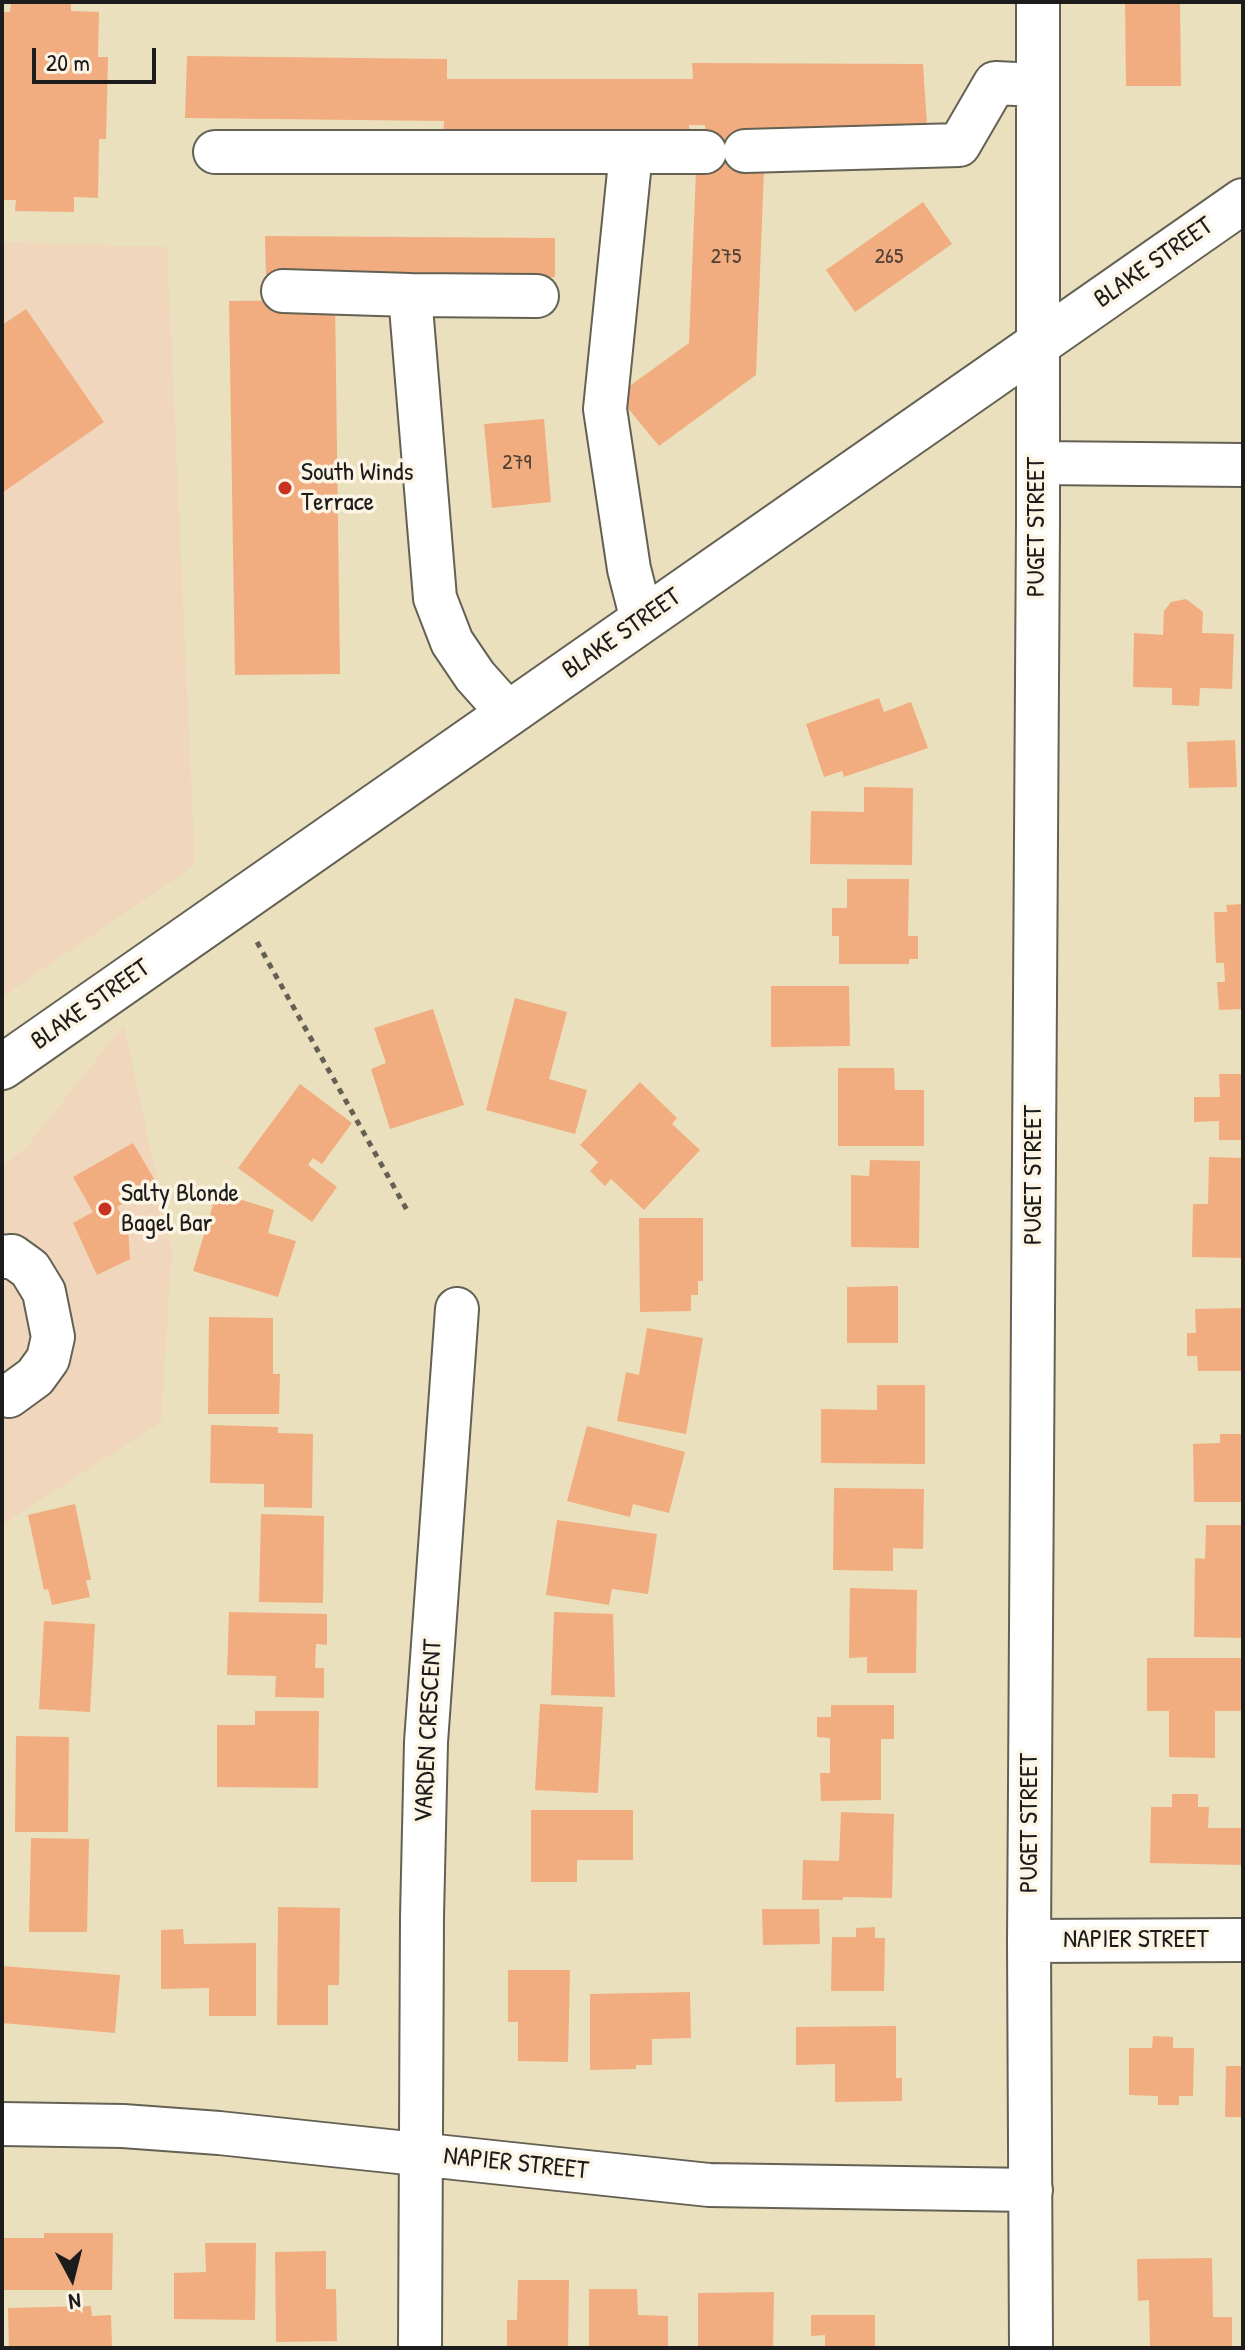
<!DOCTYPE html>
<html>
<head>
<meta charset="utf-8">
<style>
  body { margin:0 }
  #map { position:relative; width:1245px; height:2350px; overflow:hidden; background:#eae0bd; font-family:"Patrick Hand",sans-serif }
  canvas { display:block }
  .frame { position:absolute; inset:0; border:4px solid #1c1c1c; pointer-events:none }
  .north { position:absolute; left:32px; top:2238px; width:80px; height:80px; -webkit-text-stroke:6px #fcf5e5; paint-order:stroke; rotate:173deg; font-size:22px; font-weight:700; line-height:32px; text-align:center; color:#1c1c1c }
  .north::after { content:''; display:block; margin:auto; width:28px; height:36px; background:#1c1c1c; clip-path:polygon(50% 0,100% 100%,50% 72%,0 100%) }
  .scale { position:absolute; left:32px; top:48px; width:124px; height:36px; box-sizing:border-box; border:4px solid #1c1c1c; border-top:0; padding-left:10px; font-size:24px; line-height:28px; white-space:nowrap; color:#1c1c1c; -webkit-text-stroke:6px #fcf5e5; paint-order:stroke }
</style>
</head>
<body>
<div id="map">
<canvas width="1245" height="2350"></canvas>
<div class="frame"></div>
<div class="north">N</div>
<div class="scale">20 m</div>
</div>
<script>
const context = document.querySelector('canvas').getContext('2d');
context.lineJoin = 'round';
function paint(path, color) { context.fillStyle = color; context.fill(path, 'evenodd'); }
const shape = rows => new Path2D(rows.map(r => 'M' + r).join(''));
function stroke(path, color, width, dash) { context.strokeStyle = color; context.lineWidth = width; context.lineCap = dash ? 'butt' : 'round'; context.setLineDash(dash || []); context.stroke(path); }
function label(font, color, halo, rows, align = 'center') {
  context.font = font + ' "Patrick Hand",sans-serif'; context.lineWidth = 7; context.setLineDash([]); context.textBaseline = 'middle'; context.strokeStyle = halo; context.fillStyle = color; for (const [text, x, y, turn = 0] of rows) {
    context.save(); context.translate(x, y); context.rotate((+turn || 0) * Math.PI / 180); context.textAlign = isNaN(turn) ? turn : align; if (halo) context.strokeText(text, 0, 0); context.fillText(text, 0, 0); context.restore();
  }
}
const built = shape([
  [2,242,167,247,195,865,2,997],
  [124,1025,172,1249,161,1422,2,1525,2,1165,24,1150]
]);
const building = shape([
  [11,2,71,2,71,11,99,12,98,57,108,57,106,139,99,139,98,198,74,197,74,212,15,211,16,200,2,200,2,12,10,12],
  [1125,2,1180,2,1181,86,1126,86],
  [187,56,447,59,447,79,693,79,692,63,923,64,927,126,764,169,756,375,659,446,617,395,689,343,696,171,706,172,705,125,689,125,691,143,443,137,444,121,185,118],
  [923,202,952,244,855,312,826,270],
  [265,236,555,238,555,277,266,275],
  [335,300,340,674,235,675,229,301],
  [26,309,104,422,2,493,2,325],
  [544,419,551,502,492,508,484,424],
  [1186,599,1203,612,1202,633,1234,634,1232,689,1200,688,1199,706,1172,705,1172,688,1133,687,1134,633,1163,635,1164,611,1171,602],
  [879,698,884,712,911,702,928,748,844,777,842,771,824,777,806,724],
  [1235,740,1237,787,1189,788,1187,742],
  [864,787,913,788,912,865,810,864,811,811,864,812],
  [847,879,909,879,908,936,918,936,918,959,909,959,909,964,839,964,839,936,832,936,832,908,847,908],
  [1243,904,1243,1009,1219,1010,1217,982,1225,982,1224,963,1216,963,1214,912,1227,912,1226,905],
  [771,986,849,986,850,1046,771,1047],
  [515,998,567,1012,549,1079,587,1090,575,1134,486,1110],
  [433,1009,464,1105,390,1129,371,1069,386,1063,374,1028],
  [838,1068,894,1068,895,1090,924,1090,924,1146,838,1146],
  [1219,1074,1243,1074,1243,1140,1219,1140,1219,1121,1194,1122,1194,1097,1220,1097],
  [640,1082,677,1118,672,1124,700,1150,644,1210,611,1179,605,1186,590,1171,598,1162,580,1145],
  [300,1084,352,1123,322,1164,313,1158,308,1165,337,1187,312,1222,238,1168],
  [133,1143,157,1184,117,1207,128,1226,130,1259,97,1275,73,1223,93,1212,73,1177],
  [1209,1157,1243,1158,1243,1258,1192,1257,1193,1204,1208,1204],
  [870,1160,920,1161,919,1248,851,1247,851,1175,869,1176],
  [217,1192,274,1210,268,1233,296,1241,278,1297,193,1271],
  [639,1218,703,1218,703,1281,698,1281,698,1295,691,1295,691,1311,640,1312],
  [898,1286,898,1343,847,1343,847,1287],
  [1243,1308,1243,1371,1198,1371,1197,1356,1187,1356,1187,1333,1196,1333,1195,1309],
  [209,1317,273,1318,273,1374,280,1374,279,1414,208,1414],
  [647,1328,703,1338,686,1434,617,1421,626,1372,639,1375],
  [877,1385,925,1385,925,1464,821,1463,821,1409,877,1410],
  [211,1425,278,1427,278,1433,313,1434,312,1508,264,1507,264,1484,210,1483],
  [587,1426,685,1452,669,1513,633,1504,630,1517,567,1501],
  [1220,1434,1243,1434,1243,1502,1194,1502,1193,1444,1220,1443],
  [834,1488,924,1489,923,1549,893,1548,893,1571,833,1570],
  [75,1504,91,1580,86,1580,90,1597,52,1605,48,1589,44,1590,28,1515],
  [261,1514,324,1516,323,1603,259,1602],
  [557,1520,657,1534,648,1594,612,1589,609,1605,546,1595],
  [1206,1525,1243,1525,1243,1638,1194,1637,1195,1558,1205,1559],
  [850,1588,917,1590,916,1673,867,1673,867,1657,849,1658],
  [229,1612,327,1614,327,1645,316,1644,315,1668,324,1668,324,1698,275,1697,276,1676,227,1675],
  [554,1612,613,1614,615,1697,551,1695],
  [44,1621,95,1624,90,1712,39,1709],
  [1147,1658,1243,1658,1243,1711,1215,1711,1215,1758,1169,1757,1169,1711,1147,1711],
  [540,1704,603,1707,598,1793,535,1790],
  [831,1705,894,1705,894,1739,881,1739,881,1800,821,1801,820,1773,830,1773,830,1738,817,1737,817,1717,831,1717],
  [255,1711,319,1711,318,1788,217,1787,217,1725,255,1725],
  [16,1736,69,1737,68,1832,15,1832],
  [1172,1794,1198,1794,1198,1807,1209,1807,1208,1828,1243,1828,1243,1865,1150,1863,1151,1807,1172,1807],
  [531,1810,633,1810,633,1860,577,1860,577,1882,531,1882],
  [841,1812,894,1814,892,1898,843,1897,843,1900,802,1900,803,1860,839,1861],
  [31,1838,89,1839,87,1932,29,1932],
  [278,1907,340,1908,339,1985,328,1985,328,2025,277,2025],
  [762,1909,819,1909,820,1944,763,1945],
  [875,1927,875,1938,885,1938,884,1991,831,1991,832,1937,856,1937,856,1928],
  [183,1929,184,1944,256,1943,256,2016,209,2016,209,1988,161,1989,161,1930],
  [2,1966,120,1975,115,2033,2,2023],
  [508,1970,570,1970,568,2062,518,2061,518,2022,508,2022],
  [690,1992,691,2038,652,2039,652,2065,636,2065,636,2069,590,2070,590,1994],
  [896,2026,896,2078,902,2078,902,2101,835,2102,835,2064,796,2065,796,2027],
  [1153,2036,1173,2037,1173,2048,1194,2048,1193,2096,1179,2096,1179,2105,1158,2105,1158,2096,1129,2095,1129,2048,1152,2048],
  [1226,2066,1243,2066,1243,2117,1225,2117],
  [44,2233,113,2233,112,2290,2,2290,2,2238,44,2238],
  [205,2243,256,2243,255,2320,174,2319,174,2273,206,2272],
  [326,2251,326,2289,336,2289,337,2341,276,2342,275,2252],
  [1212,2258,1213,2317,1232,2317,1232,2348,1150,2348,1149,2300,1138,2301,1137,2259],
  [518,2280,569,2280,568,2348,507,2348,507,2320,517,2320],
  [589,2289,637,2289,638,2315,668,2316,668,2348,589,2348],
  [774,2292,773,2348,698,2348,698,2293],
  [91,2306,92,2316,111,2315,112,2348,9,2348,8,2308],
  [811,2315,875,2315,875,2348,825,2348,825,2335,811,2336]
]);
const path = shape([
  [257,942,408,1212]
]);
const minor = shape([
  [745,151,959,145,995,83,1037,85],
  [215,152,705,152],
  [631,152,605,409,629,569,642,620],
  [283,291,410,295],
  [1038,463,1243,465],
  [509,714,475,676,452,642,435,598,410,295,537,296],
  [2,1257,12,1256,30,1269,44,1292,53,1337,48,1359,35,1377,9,1396],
  [1029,1941,1243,1940],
  [2,2124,123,2126,219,2133,709,2185,1031,2190],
  [420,2348,422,1917,426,1742,457,1309],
  [1031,2348,1029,1941,1038,523,1038,2]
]);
const major = shape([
  [2,1067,1243,201]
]);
const markers = [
  [285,488,8,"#c8321e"],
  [105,1209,8,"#c8321e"]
];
const numberNames = [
  ["275",726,257],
  ["265",889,257],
  ["279",517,463]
];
const streetNames = [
  ["BLAKE STREET",1154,263,-35],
  ["PUGET STREET",1037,527,-90],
  ["BLAKE STREET",622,634,-35],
  ["BLAKE STREET",91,1005,-35],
  ["PUGET STREET",1034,1175,-90],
  ["VARDEN CRESCENT",429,1731,-87],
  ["PUGET STREET",1030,1823,-90],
  ["NAPIER STREET",1136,1940],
  ["NAPIER STREET",516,2164,6]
];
const poiNames = [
  ["South Winds",301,473],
  ["Terrace",301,503],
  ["Salty Blonde",121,1194],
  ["Bagel Bar",121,1224]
];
paint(built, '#f0d6bc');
paint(building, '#f1ad7f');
stroke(minor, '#646154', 46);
stroke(major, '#646154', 48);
stroke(path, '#646154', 5, [6, 6]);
stroke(minor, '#fff', 42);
stroke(major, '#fff', 44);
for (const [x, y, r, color] of markers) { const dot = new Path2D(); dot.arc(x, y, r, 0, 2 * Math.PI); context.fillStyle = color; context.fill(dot); stroke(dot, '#fcf5e5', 3); }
label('22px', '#514035', null, numberNames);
label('26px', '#1c1c1c', '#fcf5e5', streetNames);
label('26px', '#1c1c1c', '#fcf5e5', poiNames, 'left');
</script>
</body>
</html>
